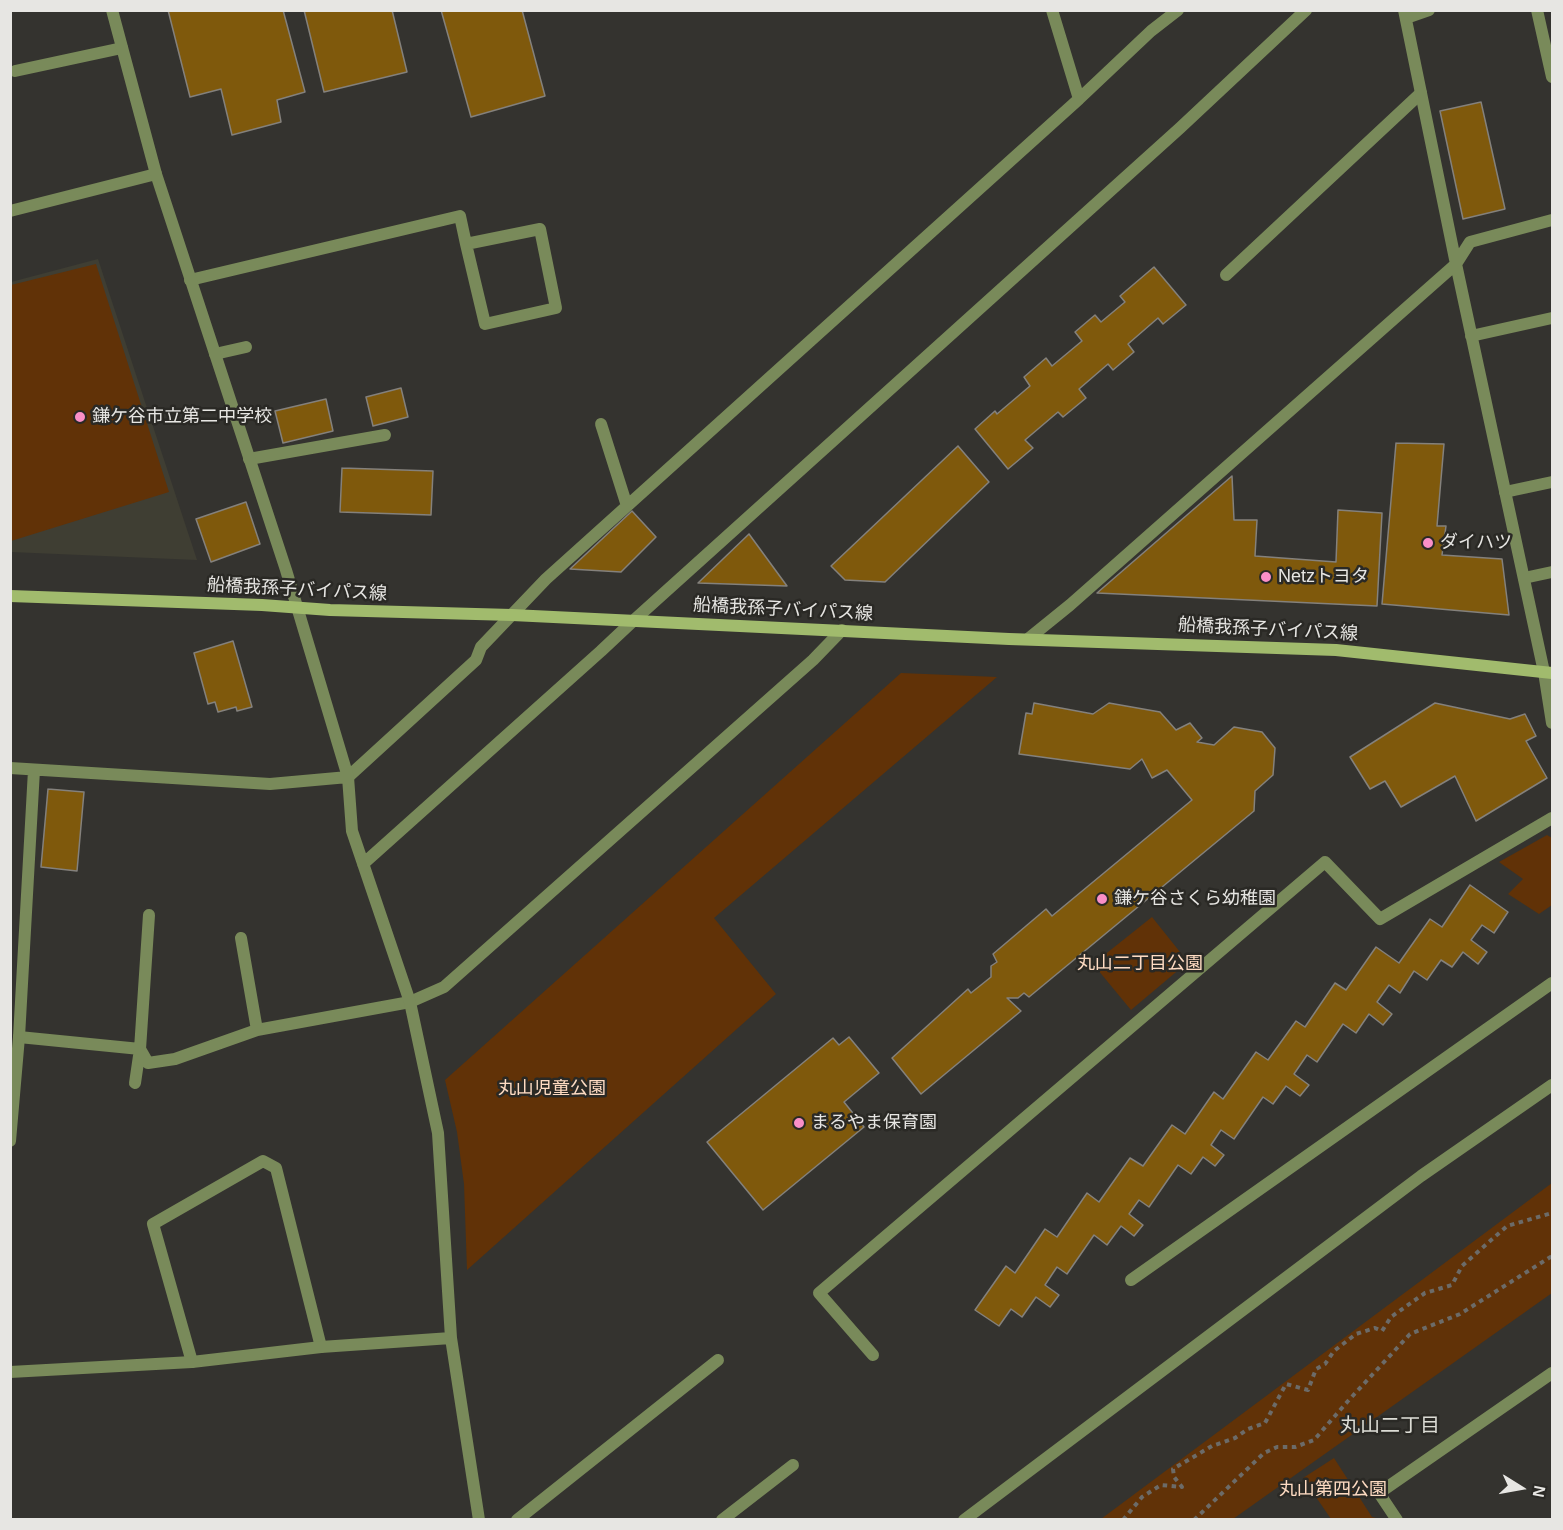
<!DOCTYPE html>
<html>
<head>
<meta charset="utf-8">
<style>
  body { margin:0 }
  #map { position:relative; width:1563px; height:1530px; overflow:hidden; background:#34332f; font-family:Helvetica,sans-serif }
  canvas { display:block }
  .frame { position:absolute; inset:0; border:12px solid #e7e6e3; pointer-events:none }
  .north { position:absolute; left:1491px; top:1458px; width:60px; height:60px; -webkit-text-stroke:4px #2a2925; paint-order:stroke; rotate:101deg; font-size:16px; font-weight:700; line-height:24px; text-align:center; color:#e7e6e3 }
  .north::after { content:''; display:block; margin:auto; width:21px; height:27px; background:#e7e6e3; clip-path:polygon(50% 0,100% 100%,50% 72%,0 100%) }
</style>
</head>
<body>
<div id="map">
<canvas width="1563" height="1530"></canvas>
<div class="frame"></div>
<div class="north">N</div>
</div>
<script>
const context = document.querySelector('canvas').getContext('2d');
context.lineJoin = 'round';
function paint(path, color) { context.fillStyle = color; context.fill(path, 'evenodd'); }
const shape = rows => new Path2D(rows.map(r => 'M' + r).join(''));
function stroke(path, color, width, dash) { context.strokeStyle = color; context.lineWidth = width; context.lineCap = dash ? 'butt' : 'round'; context.setLineDash(dash || []); context.stroke(path); }
function label(font, color, halo, rows, align = 'center') {
  context.font = font + ' Helvetica,"Noto Sans JP",sans-serif'; context.lineWidth = 5; context.setLineDash([]); context.textBaseline = 'middle'; context.strokeStyle = halo; context.fillStyle = color; for (const [text, x, y, turn = 0] of rows) {
    context.save(); context.translate(x, y); context.rotate((+turn || 0) * Math.PI / 180); context.textAlign = isNaN(turn) ? turn : align; if (halo) context.strokeText(text, 0, 0); context.fillText(text, 0, 0); context.restore();
  }
}
const built = shape([
  [98,259,197,560,11,552,11,282]
]);
const green = shape([
  [96,264,169,492,11,541,11,285],
  [901,673,997,677,714,918,776,994,467,1270,464,1184,457,1132,445,1080],
  [1547,835,1552,838,1552,905,1539,914,1508,894,1523,879,1499,862],
  [1152,917,1188,962,1131,1010,1093,964],
  [1552,1183,1552,1293,1233,1519,1101,1519],
  [1334,1458,1372,1517,1380,1519,1331,1519,1303,1478]
]);
const building = shape([
  [168,10,283,10,305,92,277,100,281,122,232,135,221,89,190,97,168,10],
  [304,10,392,10,407,72,324,92,304,10],
  [441,10,522,10,545,96,471,117,441,10],
  [1481,102,1505,209,1463,219,1440,111,1481,102],
  [1154,267,1186,305,1163,324,1158,318,1128,344,1134,352,1113,370,1108,364,1079,389,1086,398,1063,417,1058,412,1025,440,1033,448,1008,469,975,429,995,411,997,414,1030,386,1024,377,1046,358,1052,366,1082,341,1075,332,1095,315,1101,322,1125,302,1120,296,1154,267],
  [401,388,408,417,373,426,366,397,401,388],
  [326,399,333,431,283,443,275,411,326,399],
  [1396,443,1444,444,1437,526,1446,526,1442,555,1502,559,1509,615,1382,604,1396,443],
  [958,446,989,482,885,582,845,580,831,566,958,446],
  [342,468,433,471,431,515,340,512,342,468],
  [1232,476,1234,520,1257,520,1255,556,1336,562,1338,510,1382,513,1377,606,1097,593,1232,476],
  [246,502,260,544,211,562,196,519,246,502],
  [632,511,656,537,621,572,570,569,632,511],
  [749,534,787,586,698,583,749,534],
  [233,641,252,707,237,711,236,707,218,712,215,702,208,704,194,653,233,641],
  [1034,703,1093,714,1109,703,1160,712,1176,730,1190,723,1202,738,1197,742,1214,745,1234,727,1262,732,1275,748,1273,775,1255,791,1254,811,1029,997,1024,993,1018,998,1007,998,1021,1011,921,1094,892,1058,968,989,971,993,991,977,991,966,997,962,993,954,1046,909,1052,916,1192,800,1167,770,1152,778,1142,759,1130,769,1019,754,1026,713,1032,714,1034,703],
  [1435,703,1510,719,1525,714,1536,736,1526,741,1547,778,1476,821,1455,776,1401,807,1385,781,1370,789,1350,757,1435,703],
  [48,789,84,792,77,871,41,867,48,789],
  [1470,885,1508,912,1494,933,1482,925,1471,940,1487,952,1478,964,1463,952,1452,967,1441,960,1427,980,1414,971,1400,993,1389,985,1377,1002,1392,1014,1383,1025,1369,1014,1356,1033,1343,1024,1317,1062,1307,1055,1294,1074,1309,1085,1300,1096,1286,1086,1273,1104,1263,1097,1234,1139,1221,1130,1211,1145,1224,1155,1215,1166,1203,1157,1191,1174,1178,1165,1149,1207,1139,1200,1129,1214,1143,1225,1134,1236,1121,1226,1107,1245,1094,1235,1067,1274,1057,1267,1045,1285,1059,1295,1050,1307,1036,1297,1022,1317,1011,1309,999,1326,975,1310,1006,1266,1015,1273,1045,1229,1057,1237,1087,1193,1099,1202,1130,1158,1143,1166,1172,1125,1185,1134,1214,1092,1223,1099,1256,1052,1268,1060,1296,1021,1305,1027,1335,983,1346,990,1376,947,1399,963,1430,919,1442,927,1470,885],
  [849,1037,879,1073,844,1102,864,1127,763,1210,707,1142,833,1038,839,1045,849,1037]
]);
const path = shape([
  [1123,1520,1142,1497,1161,1485,1182,1487,1174,1477,1173,1469,1212,1446,1235,1438,1248,1429,1265,1423,1286,1384,1308,1390,1316,1369,1325,1364,1334,1351,1356,1334,1375,1328,1382,1331,1391,1317,1425,1293,1452,1285,1462,1266,1507,1226,1552,1213],
  [1194,1520,1264,1453,1277,1447,1295,1447,1314,1440,1348,1401,1410,1334,1460,1314,1552,1256]
]);
const lane = shape([
  [1052,10,1079,99],
  [15,71,122,48],
  [10,211,156,174],
  [1226,275,1421,93],
  [190,280,460,216,466,244,485,324,556,308,540,229,466,244],
  [215,354,246,347],
  [601,424,627,506],
  [249,459,385,435],
  [1505,492,1552,482],
  [1524,578,1552,572],
  [633,621,1180,128,1306,10],
  [348,777,476,660,481,647,546,579,1079,99,1151,31,1178,10],
  [241,938,257,1030],
  [19,1037,140,1049,148,1063,175,1059,257,1030,410,1002,444,987,813,660,842,630],
  [135,1083,140,1049,149,915],
  [1131,1280,1552,983],
  [192,1362,153,1224,263,1161,276,1168,321,1347]
]);
const street = shape([
  [112,10,156,174,286,570,348,777,352,831,410,1002,438,1133,451,1338,479,1520],
  [1404,10,1456,264,1544,672,1552,723],
  [1537,10,1552,77],
  [1406,18,1429,10],
  [1471,336,1552,318],
  [1028,639,1070,605,1456,264,1470,242,1552,220],
  [10,768,270,784,348,777],
  [363,864,601,651,633,621],
  [10,1141,19,1037,34,770],
  [873,1355,819,1293,1325,862,1380,919,1552,818],
  [10,1372,192,1362,321,1347,451,1338],
  [517,1520,718,1360],
  [722,1520,793,1465],
  [964,1520,1421,1176,1552,1085],
  [1397,1520,1379,1493,1552,1373]
]);
const secondary = shape([
  [10,596,262,605,330,610,512,615,1009,639,1336,650,1552,673]
]);
const markers = [
  [80,417,6,"#fa8fc7"],
  [1428,543,6,"#fa8fc7"],
  [1266,577,6,"#fa8fc7"],
  [1102,899,6,"#fa8fc7"],
  [799,1123,6,"#fa8fc7"]
];
const poiNames = [
  ["鎌ケ谷市立第二中学校",92,417],
  ["ダイハツ",1440,543],
  ["Netzトヨタ",1278,577],
  ["鎌ケ谷さくら幼稚園",1114,899],
  ["まるやま保育園",811,1123]
];
const streetNames = [
  ["船橋我孫子バイパス線",297,590,3],
  ["船橋我孫子バイパス線",783,610,3],
  ["船橋我孫子バイパス線",1268,630,3]
];
const parkNames = [
  ["丸山二丁目公園",1140,964],
  ["丸山児童公園",552,1089],
  ["丸山第四公園",1333,1490]
];
const neighbourhoodNames = [
  ["丸山二丁目",1390,1426]
];
paint(built, '#3f3e33');
paint(green, '#613207');
paint(building, '#7f590c');
stroke(building, '#84817c', 1.5);
stroke(path, '#6c6b68', 4, [4.5, 4.5]);
stroke(lane, '#798a5a', 12);
stroke(street, '#798a5a', 12);
stroke(secondary, '#a1bb6d', 12);
for (const [x, y, r, color] of markers) { const dot = new Path2D(); dot.arc(x, y, r, 0, 2 * Math.PI); context.fillStyle = color; context.fill(dot); stroke(dot, '#2a2925', 2); }
label('18px', '#e7e6e3', '#2a2925', poiNames, 'left');
label('18px', '#e7e6e3', '#2a2925', streetNames);
label('18px', '#fedbc2', '#2a2925', parkNames);
label('20px', '#dcdcd5', '#2a2925', neighbourhoodNames);
</script>
</body>
</html>
